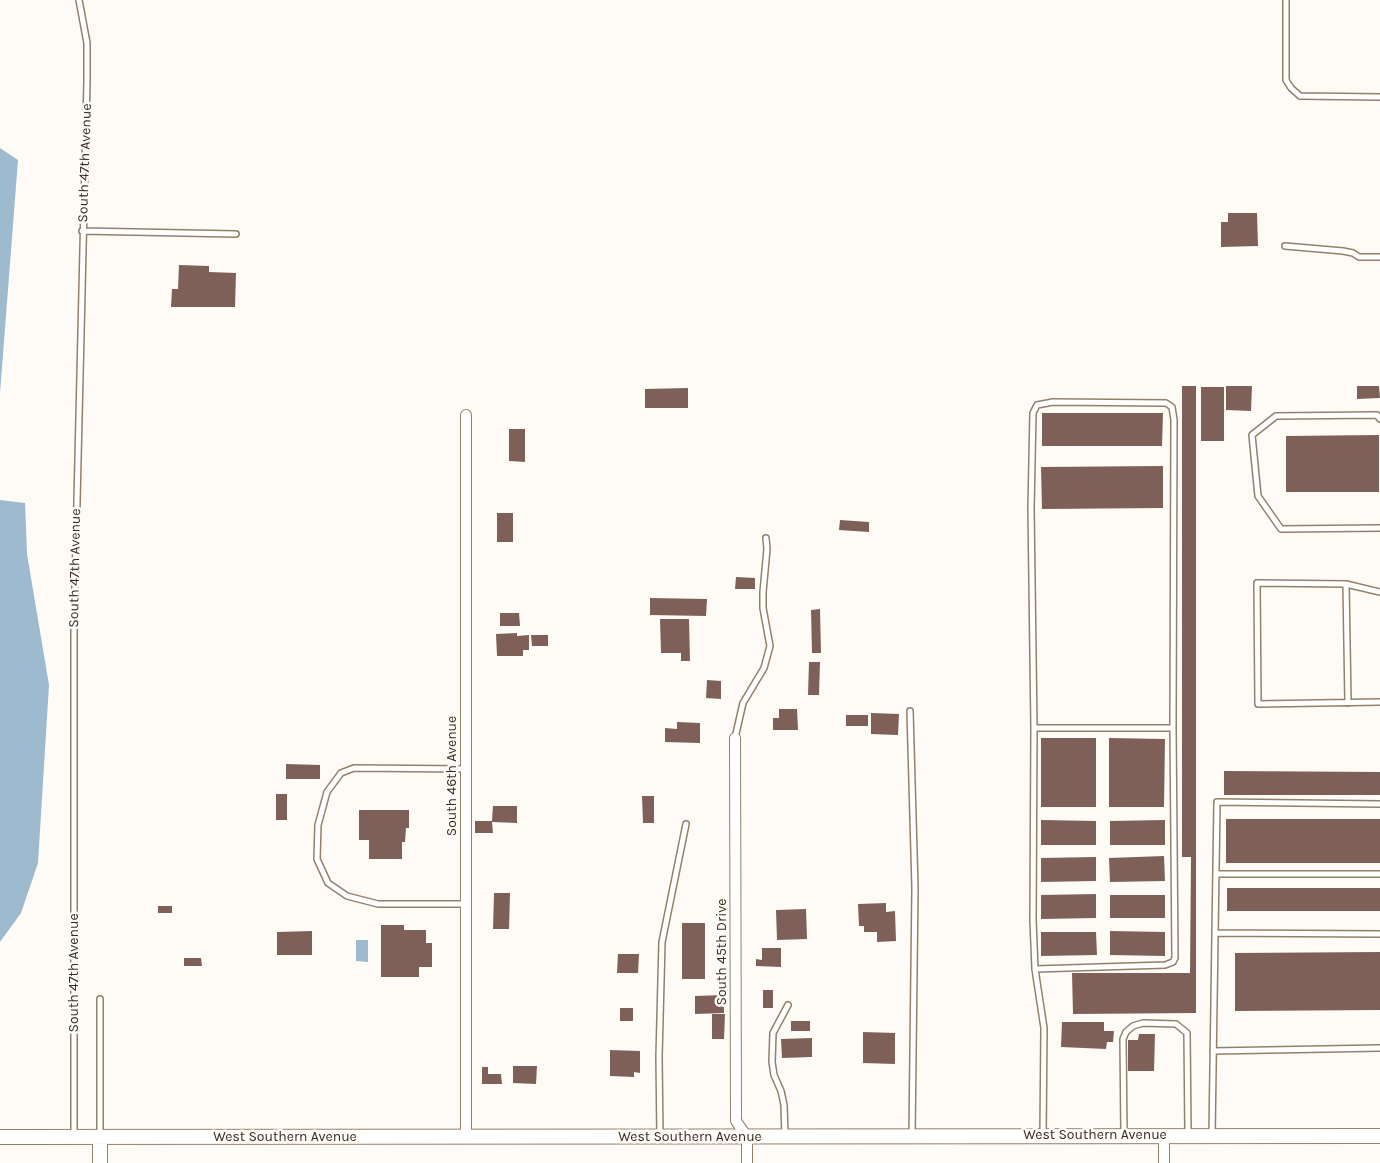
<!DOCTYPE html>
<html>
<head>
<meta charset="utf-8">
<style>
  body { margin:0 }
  canvas { display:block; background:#fefaf5 }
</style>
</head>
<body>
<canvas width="1380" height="1163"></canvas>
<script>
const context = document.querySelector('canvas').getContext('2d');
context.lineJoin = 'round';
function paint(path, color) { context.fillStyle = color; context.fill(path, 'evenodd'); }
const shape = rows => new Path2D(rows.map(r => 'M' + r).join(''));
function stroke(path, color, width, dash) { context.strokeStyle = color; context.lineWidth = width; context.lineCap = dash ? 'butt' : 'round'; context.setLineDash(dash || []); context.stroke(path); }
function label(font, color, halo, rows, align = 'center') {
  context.font = font + ' Karla,sans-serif'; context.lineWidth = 5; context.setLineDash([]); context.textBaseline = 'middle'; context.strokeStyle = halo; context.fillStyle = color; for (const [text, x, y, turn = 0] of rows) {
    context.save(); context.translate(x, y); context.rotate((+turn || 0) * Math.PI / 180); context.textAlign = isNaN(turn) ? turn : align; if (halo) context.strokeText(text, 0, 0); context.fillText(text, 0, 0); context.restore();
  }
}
const water = shape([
  [0,148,18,160,0,393],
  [0,500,25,503,27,554,49,685,38,863,21,913,0,942],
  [356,940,368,940,368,962,356,961]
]);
const building = shape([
  [1228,213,1257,213,1258,246,1221,247,1221,222,1228,222],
  [179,265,209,266,209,272,236,273,235,307,171,307,172,289,178,289],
  [1182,386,1196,386,1196,1013,1073,1014,1072,973,1190,973,1191,857,1182,857],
  [1226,386,1252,386,1251,411,1226,410],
  [1357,386,1379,386,1380,398,1357,399],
  [1201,387,1224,387,1224,441,1201,441],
  [688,388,688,408,645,408,645,389],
  [1042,413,1163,413,1162,446,1042,446],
  [509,429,525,429,525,462,509,461],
  [1379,435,1379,492,1286,492,1286,436],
  [1163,466,1163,508,1042,509,1041,467],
  [497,513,513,513,513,542,497,542],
  [840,520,869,522,869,532,839,530],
  [736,577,755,578,755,589,735,589],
  [650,598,707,599,706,616,650,615],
  [820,609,821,653,812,653,811,610],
  [500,613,519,613,520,626,500,626],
  [660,619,689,619,690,661,681,661,681,653,661,653],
  [517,633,517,636,529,635,529,650,523,650,523,656,497,656,496,634],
  [531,635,548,635,548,646,532,646],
  [809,662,820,662,819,695,808,695],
  [707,680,721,681,721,699,706,698],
  [779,709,797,709,798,730,773,730,773,718,779,718],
  [871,713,899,714,898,735,871,734],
  [846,715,868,715,868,726,846,726],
  [677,722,700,723,700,743,665,742,665,728,677,729],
  [1041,738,1096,738,1096,807,1041,807],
  [1109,738,1165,739,1164,807,1109,807],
  [286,764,320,765,320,779,286,779],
  [1224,771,1380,772,1380,795,1224,795],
  [276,794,287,794,287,820,276,820],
  [642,796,654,796,654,823,643,823],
  [493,806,517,806,517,823,492,822,493,833,475,833,475,821,492,821],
  [359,810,409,810,409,828,406,828,405,842,402,842,402,859,369,859,369,840,359,840],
  [1226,819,1380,819,1380,863,1226,863],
  [1041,820,1096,821,1096,845,1041,845],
  [1165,820,1165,845,1110,845,1110,821],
  [1164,856,1165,881,1110,882,1109,858],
  [1096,857,1096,881,1041,882,1041,858],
  [1227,888,1380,888,1380,911,1227,911],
  [494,893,510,893,509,929,493,929],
  [1096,894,1096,918,1041,919,1041,895],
  [1110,895,1165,895,1165,918,1110,918],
  [886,903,886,912,895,911,896,941,877,942,877,932,864,932,864,926,859,926,858,904],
  [158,906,172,906,172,913,158,913],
  [806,909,807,939,777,940,776,910],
  [682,923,705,923,705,979,682,979],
  [381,925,404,925,404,930,426,930,426,943,432,943,432,967,419,967,419,977,381,977],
  [312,931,312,955,277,955,277,932],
  [1110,931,1165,932,1165,956,1110,955],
  [1041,932,1096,932,1097,955,1041,956],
  [762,948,781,948,781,967,756,966,756,959,762,960],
  [1380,952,1380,1010,1235,1011,1235,953],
  [618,954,639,954,638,973,617,973],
  [184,958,201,958,202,966,184,966],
  [763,990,773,990,773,1008,763,1008],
  [724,995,724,1013,695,1014,695,996],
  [620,1008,633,1008,633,1021,620,1021],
  [712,1014,725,1014,724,1039,712,1039],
  [791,1021,810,1021,810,1031,791,1031],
  [1062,1022,1104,1022,1104,1031,1114,1031,1113,1042,1107,1042,1106,1049,1061,1047],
  [863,1032,895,1033,895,1064,863,1063],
  [1139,1034,1155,1034,1154,1071,1128,1071,1128,1040,1138,1040],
  [812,1038,812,1057,782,1058,781,1039],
  [610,1050,640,1051,640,1073,634,1072,634,1077,610,1076],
  [513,1066,537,1066,536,1084,513,1083],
  [482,1067,488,1067,488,1074,501,1074,502,1084,482,1084]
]);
const lane = shape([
  [1286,0,1286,80,1291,88,1300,96,1380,97],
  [82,231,236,234],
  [1285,246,1343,251,1353,253,1359,257,1380,257],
  [1380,419,1377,415,1276,416,1252,435,1258,496,1281,529,1380,528],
  [1346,584,1348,703],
  [1380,592,1346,584,1257,583,1258,704,1380,702],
  [910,711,915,888,912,1135],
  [1034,728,1173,728],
  [735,738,743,703,764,668,770,646,763,608,763,592,767,549,766,538],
  [1216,874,1380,874],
  [465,904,378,904,347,896,328,883,317,859,318,825,327,792,341,773,354,768,465,769],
  [1215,933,1380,934],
  [1035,969,1165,965,1173,962,1175,958,1173,728,1174,420,1172,407,1166,403,1053,402,1037,405,1033,413,1031,508,1034,728,1033,920,1035,969,1044,1028,1043,1135],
  [1213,1051,1380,1048],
  [1124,1135,1123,1039,1126,1032,1133,1026,1143,1023,1176,1024,1187,1033,1188,1134],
  [1212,1135,1217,802,1380,804],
  [74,1136,74,627,87,81,87,43,79,0],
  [100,1136,100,999],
  [660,1136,659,1057,662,942,686,824],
  [785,1136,784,1105,781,1091,774,1075,772,1062,773,1033,788,1005]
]);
const street = shape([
  [466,415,466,1137],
  [735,738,736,1121,747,1137,747,1163],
  [1164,1163,1164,1135]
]);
const secondary = shape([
  [0,1137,1380,1136],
  [100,1163,100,1137]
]);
const streetNames = [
  ["South 47th Avenue",85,163,-88],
  ["South 47th Avenue",75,568,-89],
  ["South 46th Avenue",452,776,-90],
  ["South 45th Drive",722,952,-90],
  ["South 47th Avenue",74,973,-90],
  ["West Southern Avenue",1095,1135],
  ["West Southern Avenue",285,1137],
  ["West Southern Avenue",690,1137]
];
paint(water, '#9dbace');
paint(building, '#7f6059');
stroke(lane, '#938069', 8);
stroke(street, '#938069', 12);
stroke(secondary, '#938069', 16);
stroke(lane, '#fff', 5);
stroke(street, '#fff', 10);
stroke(secondary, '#fff', 14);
label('14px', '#352d24', '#fefaf5', streetNames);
</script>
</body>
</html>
